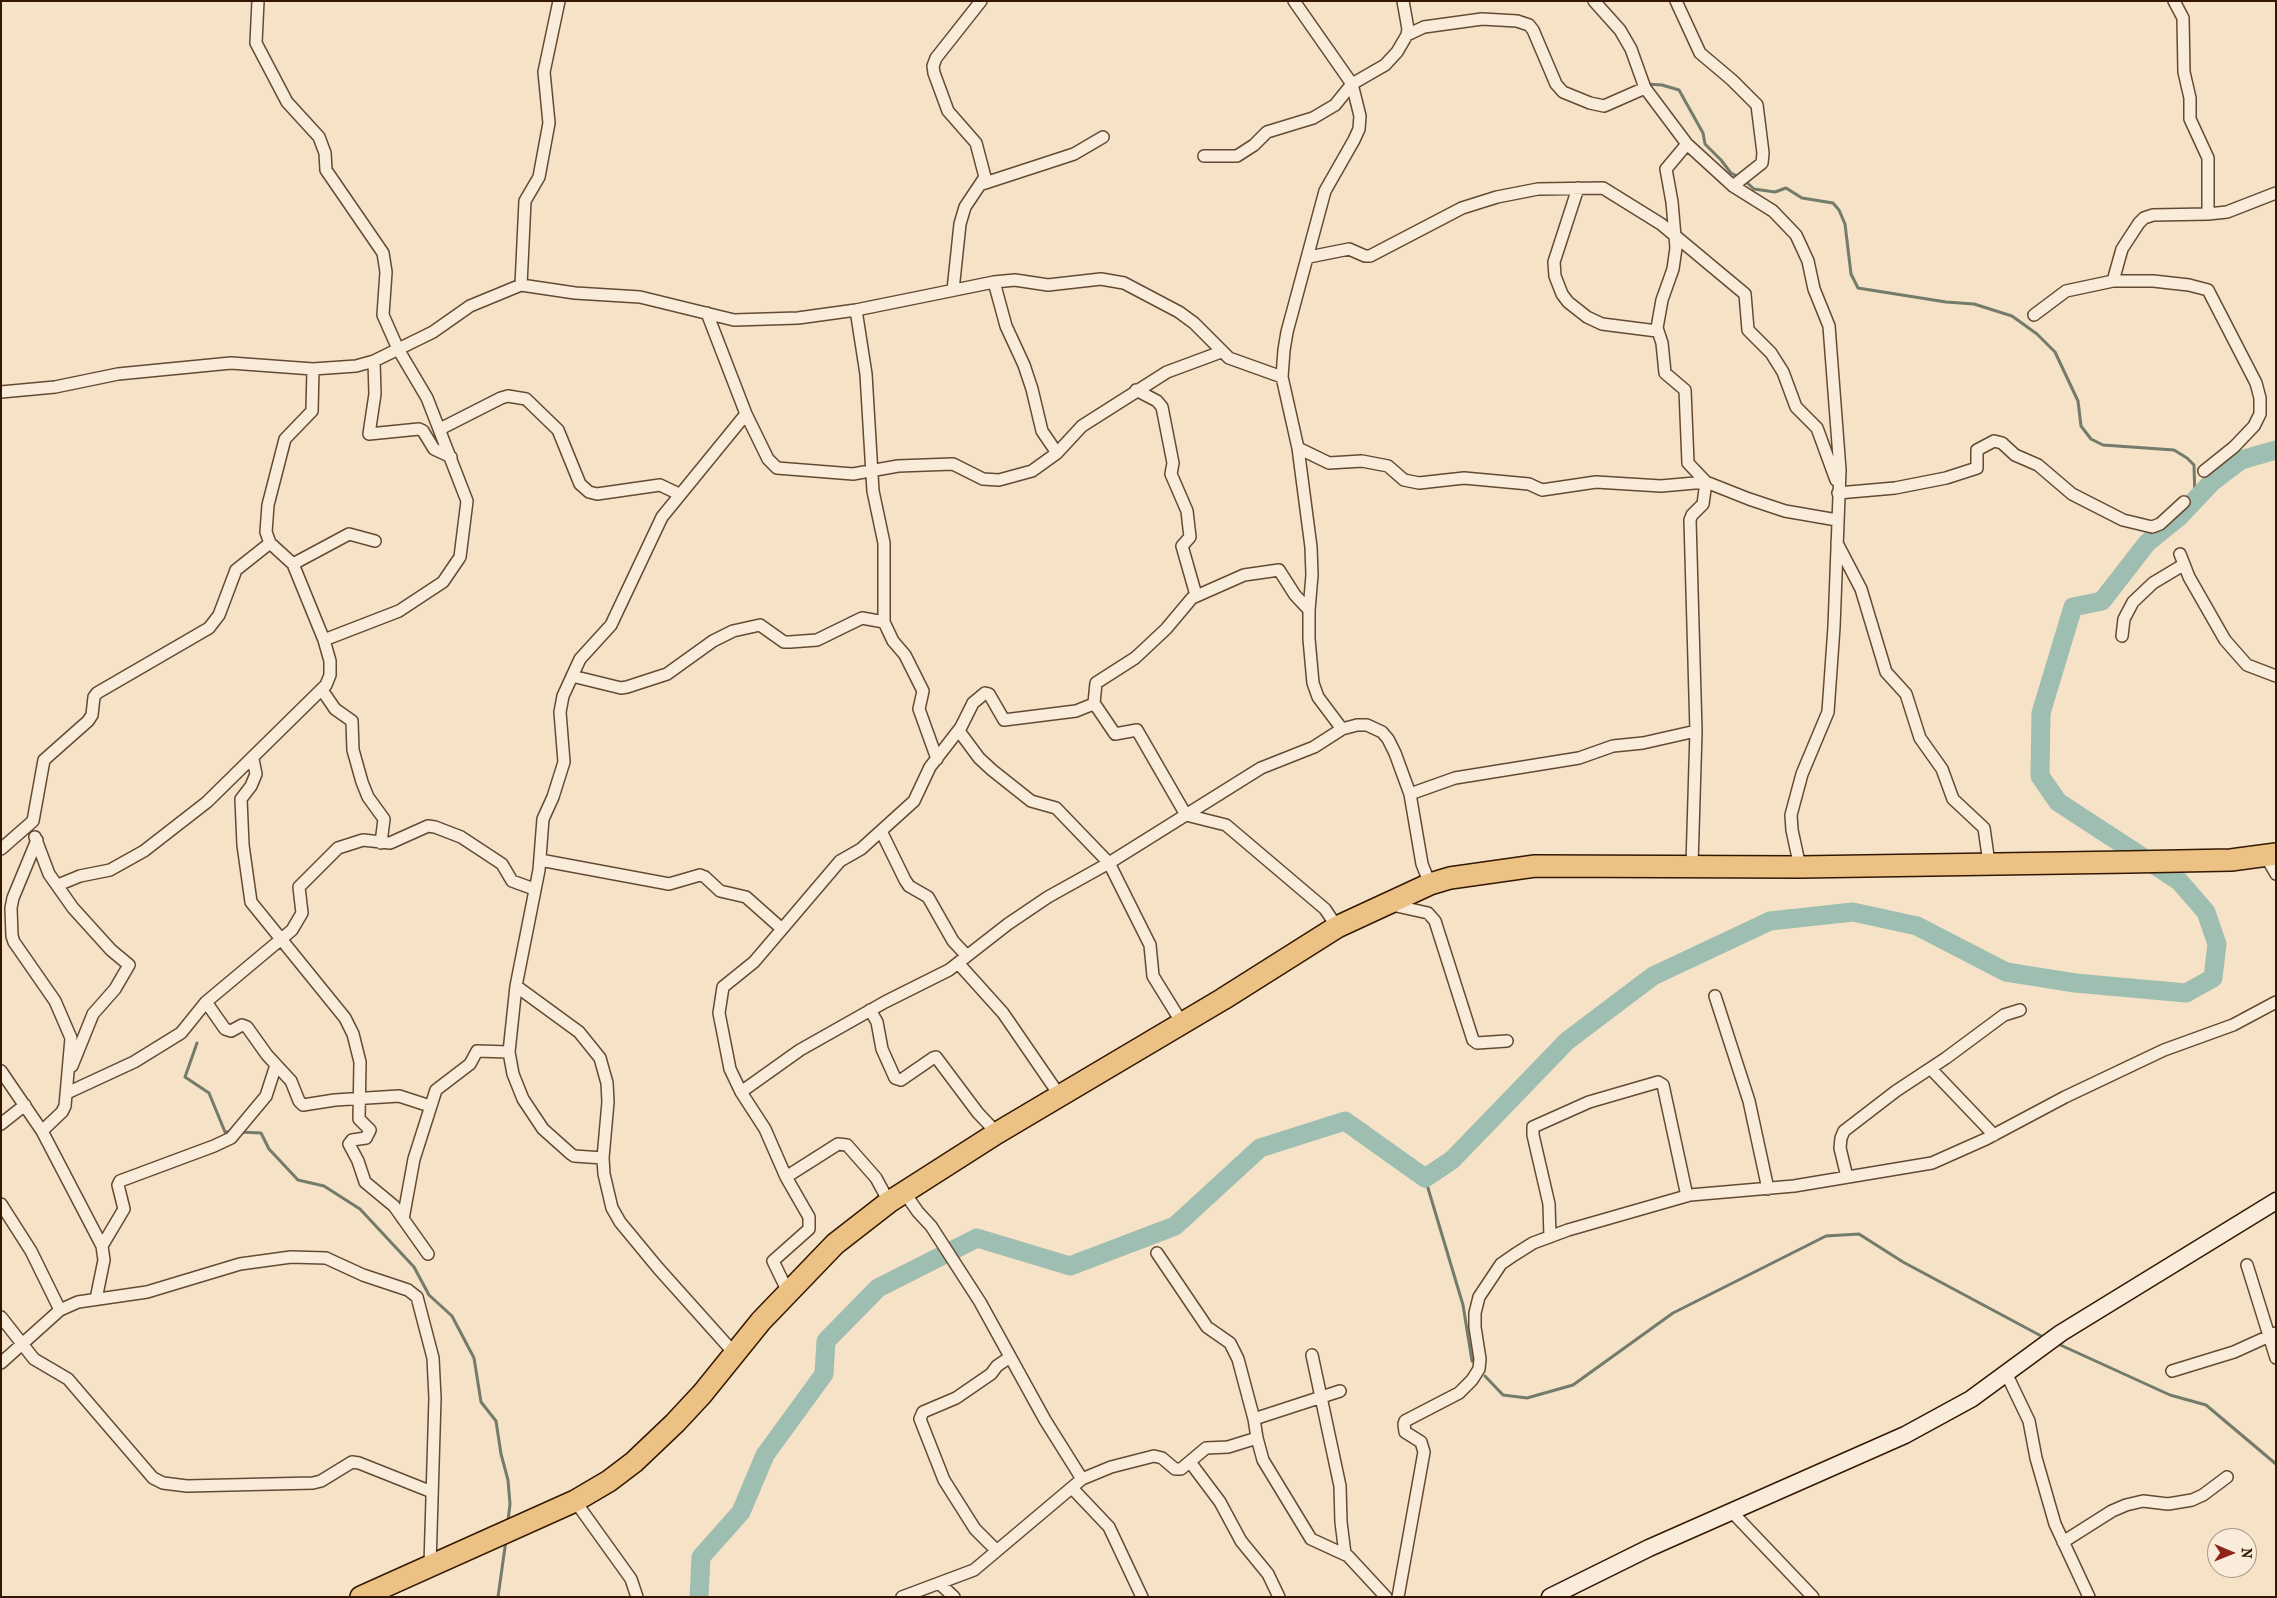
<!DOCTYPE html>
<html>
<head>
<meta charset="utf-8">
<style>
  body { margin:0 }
  #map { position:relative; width:2277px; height:1598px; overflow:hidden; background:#f6e2c7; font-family:"IM FELL French Canon",serif }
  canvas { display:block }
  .frame { position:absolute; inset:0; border:2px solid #331701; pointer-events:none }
  .north { position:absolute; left:2207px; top:1528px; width:50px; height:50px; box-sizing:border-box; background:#f9ecdb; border:1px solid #aa9784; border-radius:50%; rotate:91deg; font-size:14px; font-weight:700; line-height:20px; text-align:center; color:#331701 }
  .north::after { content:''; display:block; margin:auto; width:18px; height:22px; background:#8f2418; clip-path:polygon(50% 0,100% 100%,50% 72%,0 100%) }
</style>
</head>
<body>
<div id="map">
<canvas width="2277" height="1598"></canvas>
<div class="frame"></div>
<div class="north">N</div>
</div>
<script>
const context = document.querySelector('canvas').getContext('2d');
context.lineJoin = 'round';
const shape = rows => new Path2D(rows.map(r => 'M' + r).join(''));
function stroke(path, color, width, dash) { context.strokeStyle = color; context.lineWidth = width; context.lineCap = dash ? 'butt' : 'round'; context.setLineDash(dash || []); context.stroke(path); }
const stream = shape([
  [1647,84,1662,85,1679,90,1703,133,1705,144,1721,160,1731,173,1739,177],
  [1744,180,1754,189,1775,192,1786,188,1802,198,1833,203,1839,210,1845,224,1851,274,1858,288,1946,302,1974,304,2012,316,2037,334,2055,352,2078,401,2081,426,2091,439,2103,445,2174,450,2187,458,2194,465,2195,501],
  [197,1043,185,1077,209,1093,225,1132,233,1132],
  [239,1132,261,1133,269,1149,298,1180,324,1186,360,1209,414,1267,429,1295,452,1316,474,1358,481,1402,496,1421,501,1454,508,1480,510,1504,508,1521],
  [1425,1178,1463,1305,1472,1361],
  [2056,1343,2170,1395,2206,1405,2276,1464],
  [1485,1376,1503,1395,1527,1398,1573,1385,1673,1313,1826,1236,1859,1234,1903,1262,2045,1338],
  [498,1597,506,1540]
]);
const river = shape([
  [699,1597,701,1557,741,1512,765,1455,824,1374,826,1341,878,1288,977,1238,1070,1266,1175,1226,1260,1148,1345,1121,1425,1178,1452,1160,1567,1041,1653,976,1770,921,1853,912,1917,926,2006,972,2075,983,2186,993,2213,978,2217,944,2206,912,2179,881,2058,802,2040,776,2041,713,2073,607,2102,601,2147,543,2179,517,2212,482,2241,460,2276,450]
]);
const street = shape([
  [258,1,256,43,287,102,319,137,325,153,326,170,383,253,386,272,383,315,398,349,427,398,467,501,460,557,443,582,399,611,324,640],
  [1294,1,1352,84,1360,116,1359,129,1354,140,1325,191,1287,332,1284,350,1282,377,1298,448,1311,547,1312,575,1309,610,1309,639,1313,683,1318,697,1342,729,1357,725,1367,725,1382,732,1388,739,1395,753,1410,794,1422,864,1430,884],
  [1594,1,1620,30,1631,49,1645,88,1687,144,1733,186,1773,211,1796,235,1808,261,1814,289,1829,326,1840,470,1834,627,1828,712,1802,774,1791,815,1792,830,1800,867],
  [1676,1,1700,53,1732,80,1757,105,1763,153,1762,163,1733,186],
  [1407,35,1424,27,1482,19,1517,21,1529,25,1533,30,1556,84,1563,92,1590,103,1604,106,1645,88],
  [1687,144,1666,169,1672,202,1676,248,1673,269,1662,300,1657,328,1662,343,1665,373,1685,390,1688,463,1706,482,1749,499,1785,511,1837,520],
  [1204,156,1237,156,1254,145,1267,132,1313,118,1335,105,1352,84,1385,65,1397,52,1407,35,1408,29,1403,1],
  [982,184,1074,154,1103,137],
  [1578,188,1554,262,1555,276,1562,294,1568,302,1587,317,1602,324,1657,331],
  [2208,214,2227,212,2276,193],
  [1309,257,1349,249,1365,256,1370,256,1462,208,1497,197,1538,189,1603,188,1661,224,1745,294,1748,330,1771,353,1783,372,1796,407,1817,428,1836,480],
  [2113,281,2153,281,2189,285,2208,290,2256,383,2260,398,2260,414,2254,426,2234,447,2204,471],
  [994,282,1006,326,1024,365,1032,389,1042,431,1057,453],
  [521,285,525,201,539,177,549,123,544,72,559,1],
  [953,290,960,224,965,207,985,177,976,143,948,111,934,73,933,66,936,58,981,1],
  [856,310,866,374,873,491,884,543,884,622,893,641,905,655,923,691,919,709,937,759],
  [707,313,746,414,662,517,611,625,580,659,563,696,560,712,564,762,553,797,543,819,539,870,516,986,579,1032,600,1058,607,1083,608,1102,603,1158,604,1174,612,1208,620,1222,658,1268,735,1354],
  [2034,315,2066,291,2113,281,2122,249,2139,223,2144,218,2153,215,2208,214,2208,158,2190,119,2190,98,2184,72,2183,18,2174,1],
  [374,361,375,394,369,434,419,429,423,431,434,449,451,457],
  [1136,390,1157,401,1162,407,1173,463,1171,474,1187,511,1190,537,1182,546,1196,595],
  [1,392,55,387,118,374,231,363,313,369,356,366,374,361,433,332,470,306,521,285,575,293,640,297,734,320,798,318,856,310,994,282,1015,280,1048,285,1101,279,1124,283,1179,312,1194,323,1229,358,1282,377],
  [746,414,768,459,777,468,853,474,898,466,953,464,983,479,999,480,1032,471,1057,453,1082,426,1167,372,1221,352],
  [440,429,501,398,508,396,526,399,558,430,580,484,589,492,597,494,660,485,679,494],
  [1298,448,1329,463,1362,461,1388,466,1404,480,1419,483,1464,478,1529,484,1542,490,1596,482,1661,486,1706,482],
  [1838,493,1895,488,1946,478,1977,468,1977,450,1994,441,2002,443,2015,455,2038,465,2072,494,2123,520,2152,527,2160,524,2184,502],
  [1837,543,1861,589,1886,672,1906,694,1920,738,1942,769,1953,799,1984,828,1989,863],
  [2180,554,2189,577,2225,640,2247,665,2276,676],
  [293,564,349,534,375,541],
  [2122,636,2124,619,2133,602,2153,583,2183,565],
  [572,676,621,688,627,687,667,674,713,641,733,631,760,625,784,642,790,642,817,640,862,618,884,622],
  [322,690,335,709,352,721,353,750,362,782,368,797,384,819,381,843],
  [1094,703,1115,734,1137,730,1186,815,1226,825,1325,909,1337,927],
  [959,731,979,758,992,770,1031,801,1056,808,1109,863,1150,945,1153,976,1182,1023],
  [253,759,256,774,251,786,241,799,243,845,251,902,345,1018,353,1034,360,1062,359,1119,370,1130,366,1138,352,1140,349,1144,358,1161,365,1182,394,1206,428,1254],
  [1410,794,1455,778,1579,758,1613,746,1643,743,1696,731],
  [881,831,905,880,909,886,928,897,953,941,967,956],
  [35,837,49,874,73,908,111,950,129,965,115,989,93,1014,72,1066],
  [37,840,13,898,11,908,12,936,14,942,55,1001,71,1038,65,1106,62,1112,42,1131],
  [1,849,33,821,44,760,88,721,92,715,94,697,97,693,209,628,219,615,236,570,270,543],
  [2265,855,2276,874],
  [540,860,669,884,700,875,705,877,720,891,746,897,782,929],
  [1692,865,1696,731,1690,520,1692,515,1703,504,1706,482],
  [58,885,80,876,110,870,144,851,207,802,326,685,330,675,330,661,324,640,293,564,270,543,266,532,268,505,285,439,312,411,313,369],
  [1392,905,1428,913,1435,921,1473,1040,1477,1043,1507,1041],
  [958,963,1003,1013,1060,1096],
  [516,986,509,1052,513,1074,523,1099,543,1129,571,1154,574,1156,603,1158],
  [1715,996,1749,1101,1768,1189],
  [206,1002,225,1029,231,1031,242,1025,247,1027,267,1055,291,1081,299,1101,303,1105,335,1100,399,1096,430,1106],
  [870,1010,877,1022,882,1049,895,1078,901,1080,933,1058,936,1057,978,1113,997,1133],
  [1931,1069,1994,1135],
  [1,1071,42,1131,102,1246,104,1260,96,1299],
  [741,1092,800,1050,885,1002,949,970,1008,924,1048,897,1109,863,1261,768,1314,747,1342,729],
  [67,1093,134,1062,181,1033,206,1002,292,930,302,913,299,887,338,848,363,840,390,843,428,826,435,827,461,837,502,864,512,881,534,889],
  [1,1124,25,1105],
  [786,1177,838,1144,847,1145,876,1178,889,1202],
  [1847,1177,1840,1148,1841,1138,1844,1131,1896,1091,1946,1058,2004,1015,2020,1010],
  [904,1192,918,1212,931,1226,980,1302,1045,1420,1082,1479,1111,1467,1154,1456,1162,1458,1175,1469,1181,1469,1206,1448,1228,1447,1257,1438,1254,1419,1340,1391],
  [1,1204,31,1251,60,1310],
  [403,1219,414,1159,436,1090,470,1064,477,1051,509,1052],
  [1550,1237,1549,1204,1533,1135,1533,1127,1589,1102,1658,1082,1663,1085,1687,1196],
  [102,1246,124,1209,118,1185,120,1181,214,1146,231,1138,266,1096,276,1065],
  [1157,1253,1207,1327,1230,1343,1238,1359,1254,1419],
  [2247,1265,2276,1358],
  [788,1292,773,1261,809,1229,809,1217,786,1177,765,1129,741,1092,730,1069,719,1013,723,987,754,962,840,861,861,849,914,801,930,767,961,727,973,703,985,693,989,694,1004,720,1076,711,1091,705,1094,703,1096,683,1135,658,1166,629,1192,598,1244,575,1279,570,1295,595,1309,610],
  [1,1317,34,1359,68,1379,153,1478,163,1483,187,1486,313,1483,321,1481,352,1462,359,1463,432,1492],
  [1312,1355,1340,1486,1341,1522,1345,1554],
  [1,1363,60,1310,78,1302,147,1292,240,1264,291,1257,326,1258,363,1275,408,1290,417,1297,433,1358,435,1398,430,1565],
  [2172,1371,2234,1352,2276,1333],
  [2006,1373,2029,1421,2036,1458,2055,1524,2089,1597],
  [1257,1438,1263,1460,1311,1539,1348,1556,1386,1597],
  [1190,1462,1220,1502,1241,1541,1268,1574,1279,1597],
  [1072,1488,1109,1527,1142,1597],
  [575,1501,631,1579,637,1597],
  [1731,1511,1813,1597],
  [2063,1542,2112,1511,2126,1505,2143,1501,2168,1504,2192,1500,2203,1495,2227,1477],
  [996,1550,975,1529,944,1480,920,1419,923,1412,956,1398,991,1374,997,1366,1010,1357],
  [940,1584,954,1597],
  [902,1597,974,1570,1082,1479],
  [1398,1597,1424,1452,1421,1442,1405,1432,1404,1424,1405,1421,1459,1393,1472,1380,1479,1369,1480,1359,1475,1327,1475,1313,1479,1297,1501,1264,1514,1255,1533,1243,1568,1230,1690,1195,1794,1186,1932,1163,1986,1139,2065,1097,2164,1050,2233,1025,2276,1002]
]);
const secondary = shape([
  [1550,1597,1649,1548,1905,1435,1971,1399,2061,1333,2276,1201]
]);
const highway = shape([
  [361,1597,575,1501,609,1481,634,1462,675,1423,702,1394,761,1321,835,1244,889,1202,997,1133,1223,999,1337,927,1430,884,1450,878,1535,866,1800,867,2128,862,2231,860,2276,854]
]);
stroke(stream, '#737b6b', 3);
stroke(river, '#9dbeb1', 19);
stroke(street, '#644a32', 14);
stroke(secondary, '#331701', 19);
stroke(highway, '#331701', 24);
stroke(street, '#f9ecdb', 11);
stroke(secondary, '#f9ecdb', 16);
stroke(highway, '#ebc184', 21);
</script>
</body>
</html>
